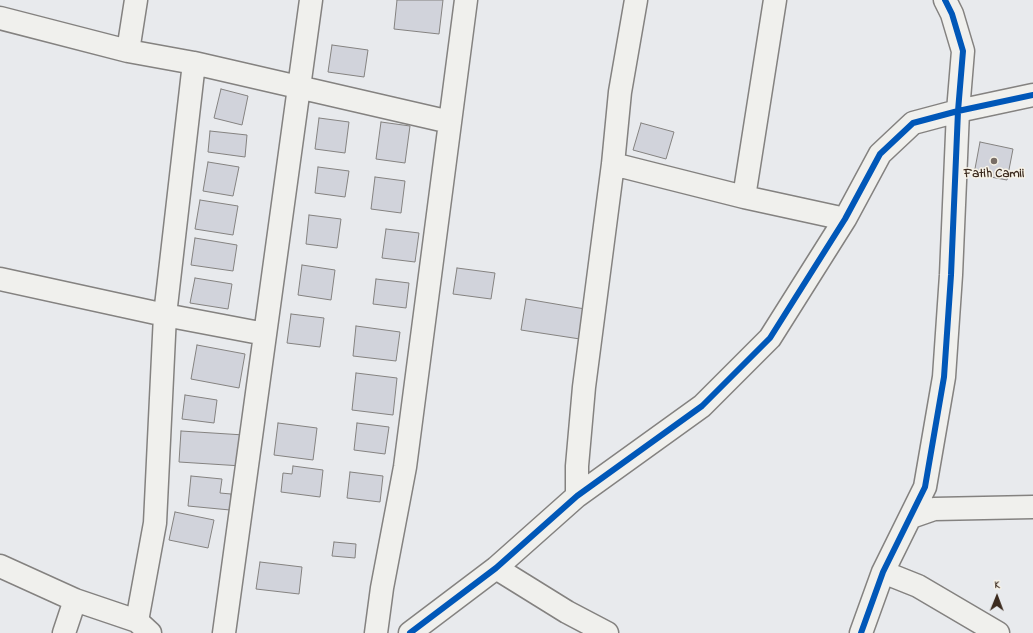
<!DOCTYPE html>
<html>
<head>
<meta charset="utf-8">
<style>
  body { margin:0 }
  #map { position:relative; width:1033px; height:633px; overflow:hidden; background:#e8eaed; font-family:"Indie Flower",sans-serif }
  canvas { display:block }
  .north { position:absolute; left:977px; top:577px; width:40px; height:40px; -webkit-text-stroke:3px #f7f3e8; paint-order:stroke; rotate:1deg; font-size:11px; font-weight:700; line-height:16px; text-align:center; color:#3b2a1e }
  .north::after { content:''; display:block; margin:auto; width:14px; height:18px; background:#3b2a1e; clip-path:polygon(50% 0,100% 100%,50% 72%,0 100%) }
</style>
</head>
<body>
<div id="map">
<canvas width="1033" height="633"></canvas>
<div class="north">K</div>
</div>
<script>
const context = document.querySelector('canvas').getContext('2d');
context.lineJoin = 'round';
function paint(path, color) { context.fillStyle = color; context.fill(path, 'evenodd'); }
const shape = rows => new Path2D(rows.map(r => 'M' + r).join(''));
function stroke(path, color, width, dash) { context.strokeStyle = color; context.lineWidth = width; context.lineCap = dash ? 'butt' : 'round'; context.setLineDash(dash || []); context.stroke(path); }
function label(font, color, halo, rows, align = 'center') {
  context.font = font + ' "Indie Flower",sans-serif'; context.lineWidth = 3; context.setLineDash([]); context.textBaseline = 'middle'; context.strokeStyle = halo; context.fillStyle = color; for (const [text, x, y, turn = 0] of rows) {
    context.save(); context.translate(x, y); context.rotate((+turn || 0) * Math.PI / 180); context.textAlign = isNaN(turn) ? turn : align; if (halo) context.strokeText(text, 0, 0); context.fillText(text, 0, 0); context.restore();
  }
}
const building = shape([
  [397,0,443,0,439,34,394,29,397,0],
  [332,45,368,50,364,77,328,72,332,45],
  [221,89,248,96,242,125,214,118,221,89],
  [319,118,349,122,345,153,315,149,319,118],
  [381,122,410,126,405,163,376,159,381,122],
  [641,123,674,132,666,159,633,150,641,123],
  [210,131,247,135,245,157,208,152,210,131],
  [980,142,1013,149,1007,180,974,174,980,142],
  [208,162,239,167,233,196,203,191,208,162],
  [318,167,349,171,345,197,315,193,318,167],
  [375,177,405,181,401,213,371,209,375,177],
  [200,200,238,206,233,235,195,229,200,200],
  [309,215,341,219,337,248,306,244,309,215],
  [386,229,419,233,415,262,382,258,386,229],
  [195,238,237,245,233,271,191,265,195,238],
  [302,265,335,270,331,300,298,295,302,265],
  [457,268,495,273,491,299,453,294,457,268],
  [195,278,232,284,228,309,190,303,195,278],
  [376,279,409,283,406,308,373,304,376,279],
  [526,299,585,309,580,339,521,330,526,299],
  [291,314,324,318,320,347,287,343,291,314],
  [356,326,400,332,396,361,353,356,356,326],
  [197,345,245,354,239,388,191,379,197,345],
  [356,373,397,378,393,415,352,410,356,373],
  [185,395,217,400,214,423,182,419,185,395],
  [278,423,317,428,313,460,274,455,278,423],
  [357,423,389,427,385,454,354,450,357,423],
  [181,431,244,435,242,466,179,462,181,431],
  [293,466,323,470,320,497,281,492,283,473,292,474,293,466],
  [350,472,383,476,380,502,347,498,350,472],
  [191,476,222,479,220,493,231,494,230,510,188,506,191,476],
  [175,512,214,520,208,548,169,540,175,512],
  [334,542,356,544,355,558,332,556,334,542],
  [260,562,302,567,299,594,256,589,260,562]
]);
const minor = shape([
  [0,18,128,51,194,63,450,122],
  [128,51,136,0],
  [613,164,744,197,845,219],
  [744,197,775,0],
  [0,279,165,315,265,334],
  [577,496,577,466,584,387,613,164,620,92,636,0],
  [911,517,934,509,1033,507],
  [0,566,75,600,137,621,150,633],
  [496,568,567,612,607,633],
  [883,572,918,586,998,633],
  [137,621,155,523,165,315,194,63],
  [64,633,75,600],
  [224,633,311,0],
  [376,633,382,588,405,467,466,0],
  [410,633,496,568,577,496,702,406,770,338,845,219,880,154,913,123,958,111,1033,95],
  [861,633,883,572,925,487,944,377,951,275,958,111,963,51,952,14,945,0]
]);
const cycleway = shape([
  [410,633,496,568,577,496,702,406,770,338,845,219,880,154,913,123,958,111,1033,95],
  [861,633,883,572,925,487,944,377,951,275,958,111,963,51,952,14,945,0]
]);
const markers = [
  [994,161,4,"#786d66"]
];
const poiNames = [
  ["Fatih Camii",994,175]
];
paint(building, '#d1d3db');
stroke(building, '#848280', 1);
stroke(minor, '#848280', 25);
stroke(minor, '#f0f0ed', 22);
stroke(cycleway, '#0057b8', 6);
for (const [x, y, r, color] of markers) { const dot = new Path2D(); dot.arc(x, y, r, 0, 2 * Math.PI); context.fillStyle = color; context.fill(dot); stroke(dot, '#f7f3e8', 1.5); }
label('bold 13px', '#3b2a1e', '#f7f3e8', poiNames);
</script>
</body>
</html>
